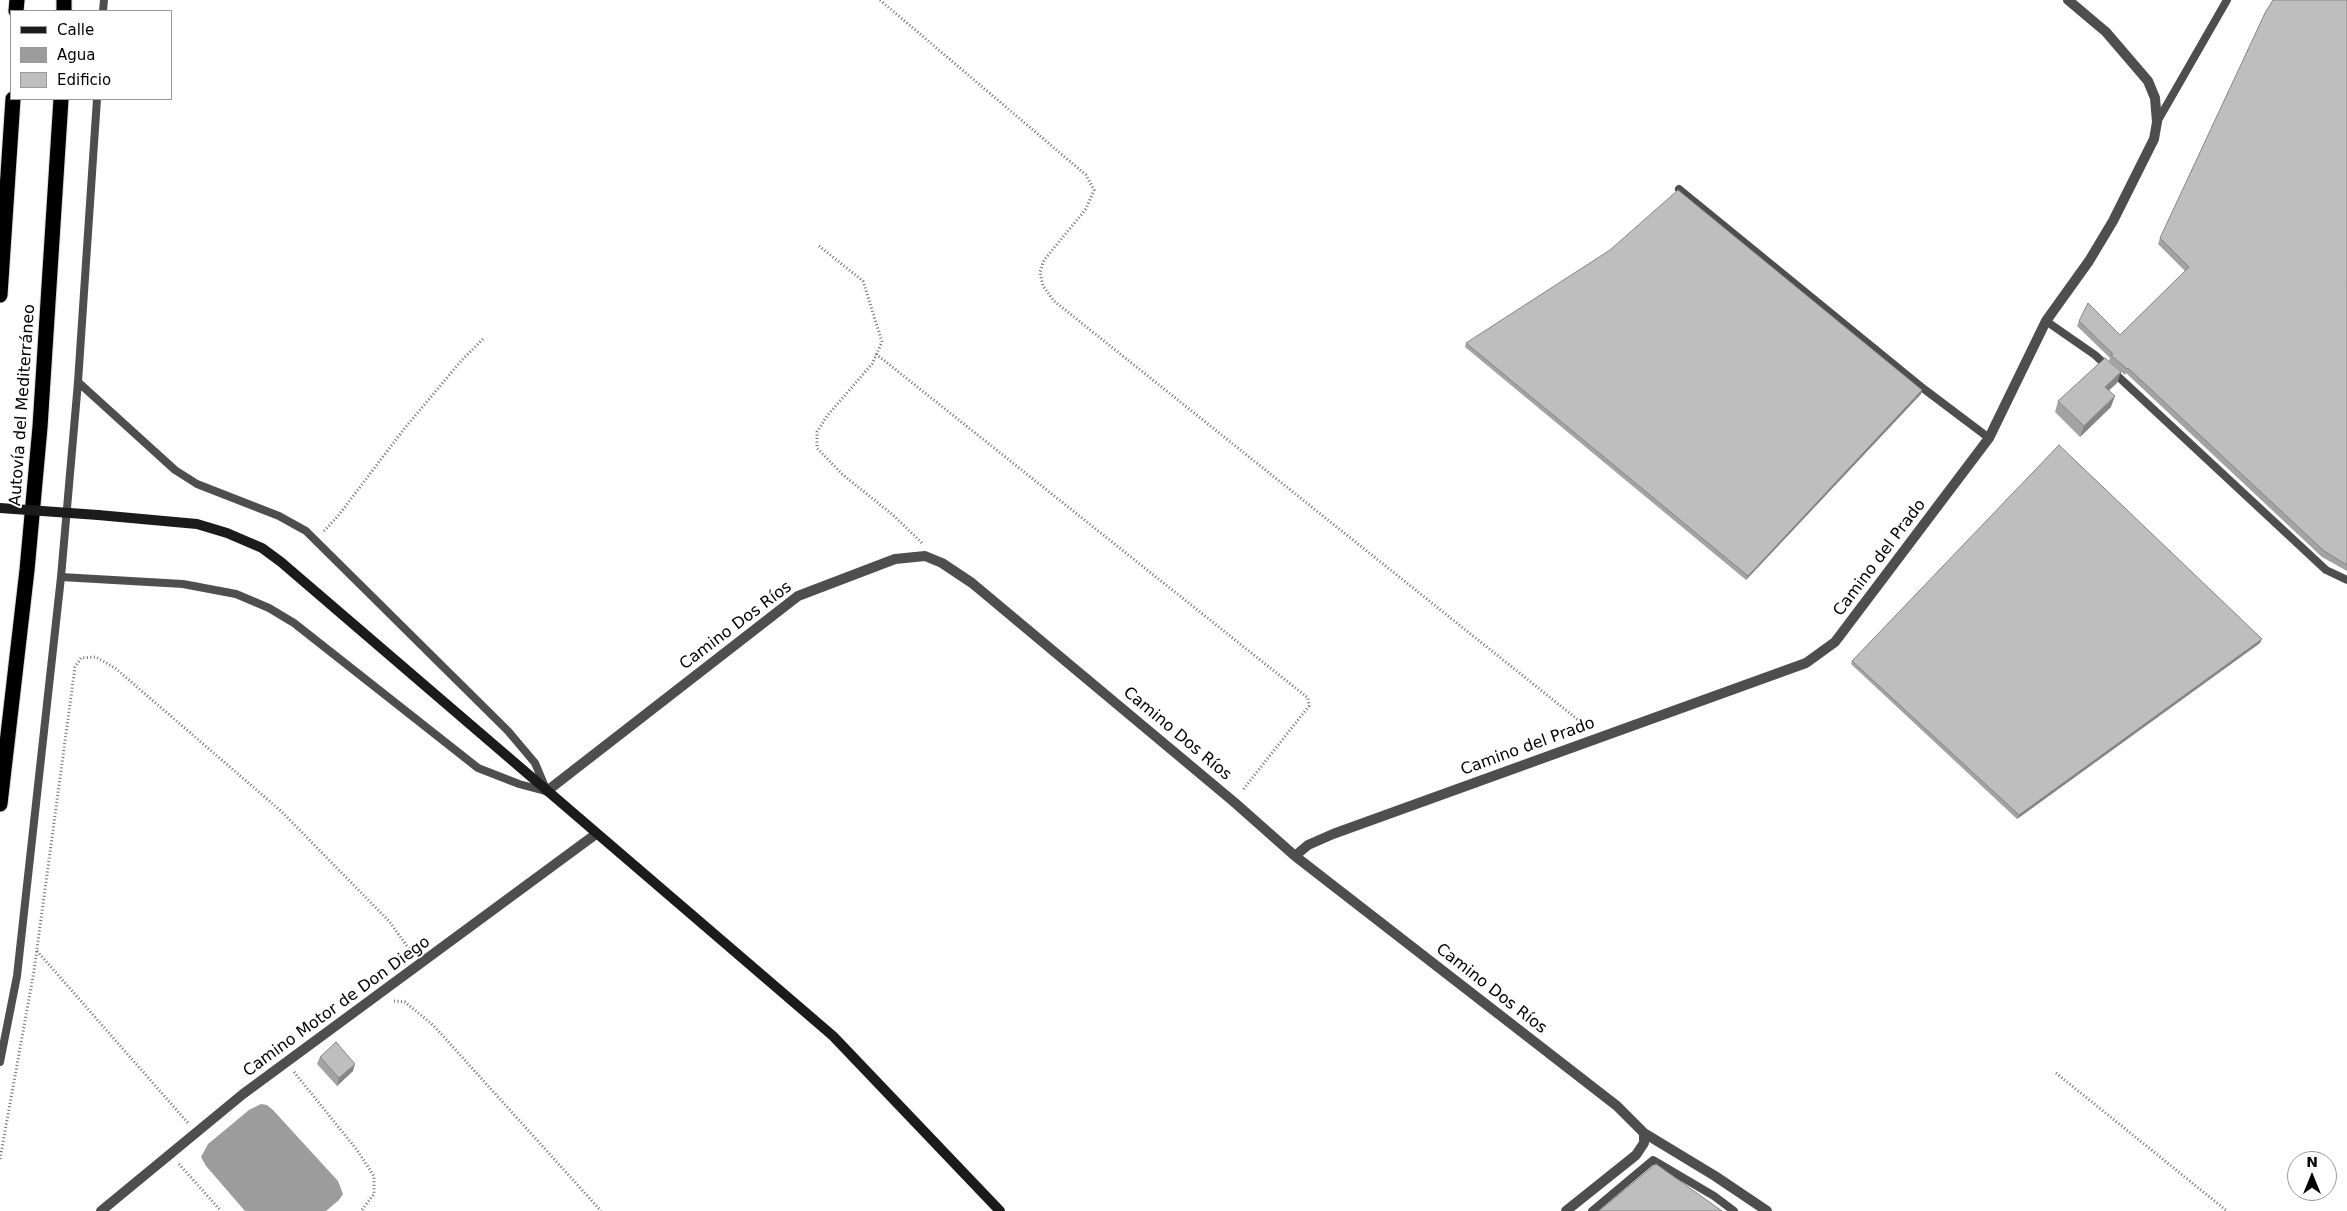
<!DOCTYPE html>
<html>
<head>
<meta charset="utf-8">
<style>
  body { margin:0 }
  #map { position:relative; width:2347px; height:1211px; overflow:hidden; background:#fff; font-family:"DejaVu Sans",sans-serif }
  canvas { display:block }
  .legend { position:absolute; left:10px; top:10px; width:162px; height:90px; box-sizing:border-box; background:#fff; border:1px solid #999; margin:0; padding:6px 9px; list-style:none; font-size:15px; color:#000 }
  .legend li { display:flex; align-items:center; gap:10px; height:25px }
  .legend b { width:25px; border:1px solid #999 }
  .north { position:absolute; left:2287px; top:1151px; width:50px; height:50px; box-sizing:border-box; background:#fff; border:1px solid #999; border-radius:50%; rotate:0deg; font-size:14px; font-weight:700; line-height:20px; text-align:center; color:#000 }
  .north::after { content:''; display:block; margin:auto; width:18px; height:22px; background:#000; clip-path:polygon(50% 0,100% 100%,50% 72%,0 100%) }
</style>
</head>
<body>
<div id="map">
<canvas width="2347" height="1211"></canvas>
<ul class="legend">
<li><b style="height:6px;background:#1b1b1b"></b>Calle</li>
<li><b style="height:14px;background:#9c9c9c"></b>Agua</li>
<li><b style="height:14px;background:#bebebe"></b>Edificio</li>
</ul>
<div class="north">N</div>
</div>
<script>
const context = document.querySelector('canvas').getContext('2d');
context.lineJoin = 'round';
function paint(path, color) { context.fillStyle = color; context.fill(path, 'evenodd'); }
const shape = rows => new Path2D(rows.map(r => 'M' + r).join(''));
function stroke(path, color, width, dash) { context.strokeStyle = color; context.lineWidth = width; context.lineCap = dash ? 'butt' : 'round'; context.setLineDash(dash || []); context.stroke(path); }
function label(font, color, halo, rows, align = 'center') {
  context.font = font + ' "DejaVu Sans",sans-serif'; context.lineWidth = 4; context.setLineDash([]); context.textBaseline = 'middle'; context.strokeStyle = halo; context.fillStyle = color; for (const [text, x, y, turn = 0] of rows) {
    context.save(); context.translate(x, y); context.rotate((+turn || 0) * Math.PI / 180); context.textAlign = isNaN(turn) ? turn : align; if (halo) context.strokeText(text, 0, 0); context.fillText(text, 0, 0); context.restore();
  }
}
const water = shape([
  [261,1104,267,1105,273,1110,338,1181,343,1194,339,1200,326,1211,245,1211,206,1166,201,1157,208,1144,249,1110]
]);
const path = shape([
  [880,0,1086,175,1094,190,1086,209,1044,260,1040,272,1043,286,1054,301,1587,727],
  [819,246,863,281,882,342,872,364,827,416,817,432,817,448,842,474,893,515,922,543],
  [876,354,1308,698,1309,706,1242,791],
  [324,531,338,516,404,429,461,361,484,338],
  [37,951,188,1123],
  [394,1001,405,1002,434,1026,601,1211],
  [294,1072,357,1150,374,1176,374,1194,361,1211],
  [2056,1073,2227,1211],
  [0,1159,34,971,75,667,81,658,96,657,115,668,281,811,389,921,412,953],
  [179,1164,221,1211]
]);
const lane = shape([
  [103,11,104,0],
  [2157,122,2227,0],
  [1679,189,1924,389,1989,438],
  [2046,321,2095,355,2326,570,2347,580],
  [78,382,175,470,197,484,279,516,306,531,508,731,535,763,546,789],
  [61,577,183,584,236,594,269,608,294,623,478,768,519,784,545,791],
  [0,1062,17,976,61,577,78,382,97,99],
  [1592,1211,1653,1160,1714,1196,1734,1211]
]);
const street = shape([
  [547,791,798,596,895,559,925,556,942,563,972,583,1234,802,1295,856,1617,1106,1644,1133,1715,1176,1767,1211],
  [1295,856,1308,845,1333,834,1806,663,1835,642,1989,438,2046,321,2089,261,2113,221,2154,139,2157,122,2155,98,2148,81,2106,32,2068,0],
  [101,1211,243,1094,596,834],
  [1566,1211,1636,1155,1644,1143,1644,1133]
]);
const secondary = shape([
  [98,515,197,524,227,533,262,548,281,562,833,1036,1000,1211]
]);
const highway = shape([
  [16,11,17,0],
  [64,11,64,0],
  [0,295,13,99],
  [0,804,27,570,40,427,61,99]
]);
const secondaryBridge = shape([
  [0,508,98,515]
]);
const wall = shape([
  [2347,0,2347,571,2322,557,2126,373,2125,375,2109,361,2110,358,2077,326,2079,321,2120,335,2185,271,2158,244,2160,238],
  [1466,343,1922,390,1921,394,1746,580,1465,347],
  [2117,383,2109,390,2111,407,2080,437,2055,412,2058,401],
  [2260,643,2017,819,1851,664,1852,661],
  [320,1057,353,1071,337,1086,317,1064]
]);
const shadedWall = shape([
  [2121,372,2117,383,2101,398,2105,387],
  [1922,390,1921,394,1746,580,1748,576],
  [2115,396,2111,407,2080,437,2084,426],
  [2262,639,2260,643,2017,819,2019,815],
  [355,1064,353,1071,337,1086,339,1078]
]);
const building = shape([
  [2273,0,2347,0,2347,565,2324,551,2128,368,2127,369,2111,355,2113,354,2079,321,2088,303,2120,335,2189,267,2160,238,2265,13,2273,0],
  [1678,190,1922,390,1748,576,1466,343,1610,250,1678,190],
  [2105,358,2121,372,2105,387,2115,396,2084,426,2058,401,2105,358],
  [2059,445,2262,639,2019,815,1852,661,2059,445],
  [336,1042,355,1064,339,1078,320,1057,336,1042],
  [1656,1164,1722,1211,1599,1211,1656,1164]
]);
const streetNames = [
  ["Autovía del Mediterráneo",23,405,-86],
  ["Camino del Prado",1880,558,-53],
  ["Camino Dos Ríos",736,626,-37],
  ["Camino Dos Ríos",1177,734,40],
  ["Camino del Prado",1528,747,-20],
  ["Camino Dos Ríos",1491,989,38],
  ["Camino Motor de Don Diego",337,1007,-36]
];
paint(water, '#9c9c9c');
stroke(highway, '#dbdbdb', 17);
stroke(path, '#707070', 3, [1, 2.5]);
stroke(lane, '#4e4e4e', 8);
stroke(street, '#4e4e4e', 10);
stroke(secondary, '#1b1b1b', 10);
stroke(highway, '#000', 15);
stroke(secondaryBridge, '#1b1b1b', 10);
paint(wall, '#a3a3a3');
paint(shadedWall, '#858585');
paint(building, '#bebebe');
stroke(building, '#858585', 1);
label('16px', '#000', '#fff', streetNames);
</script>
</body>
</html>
